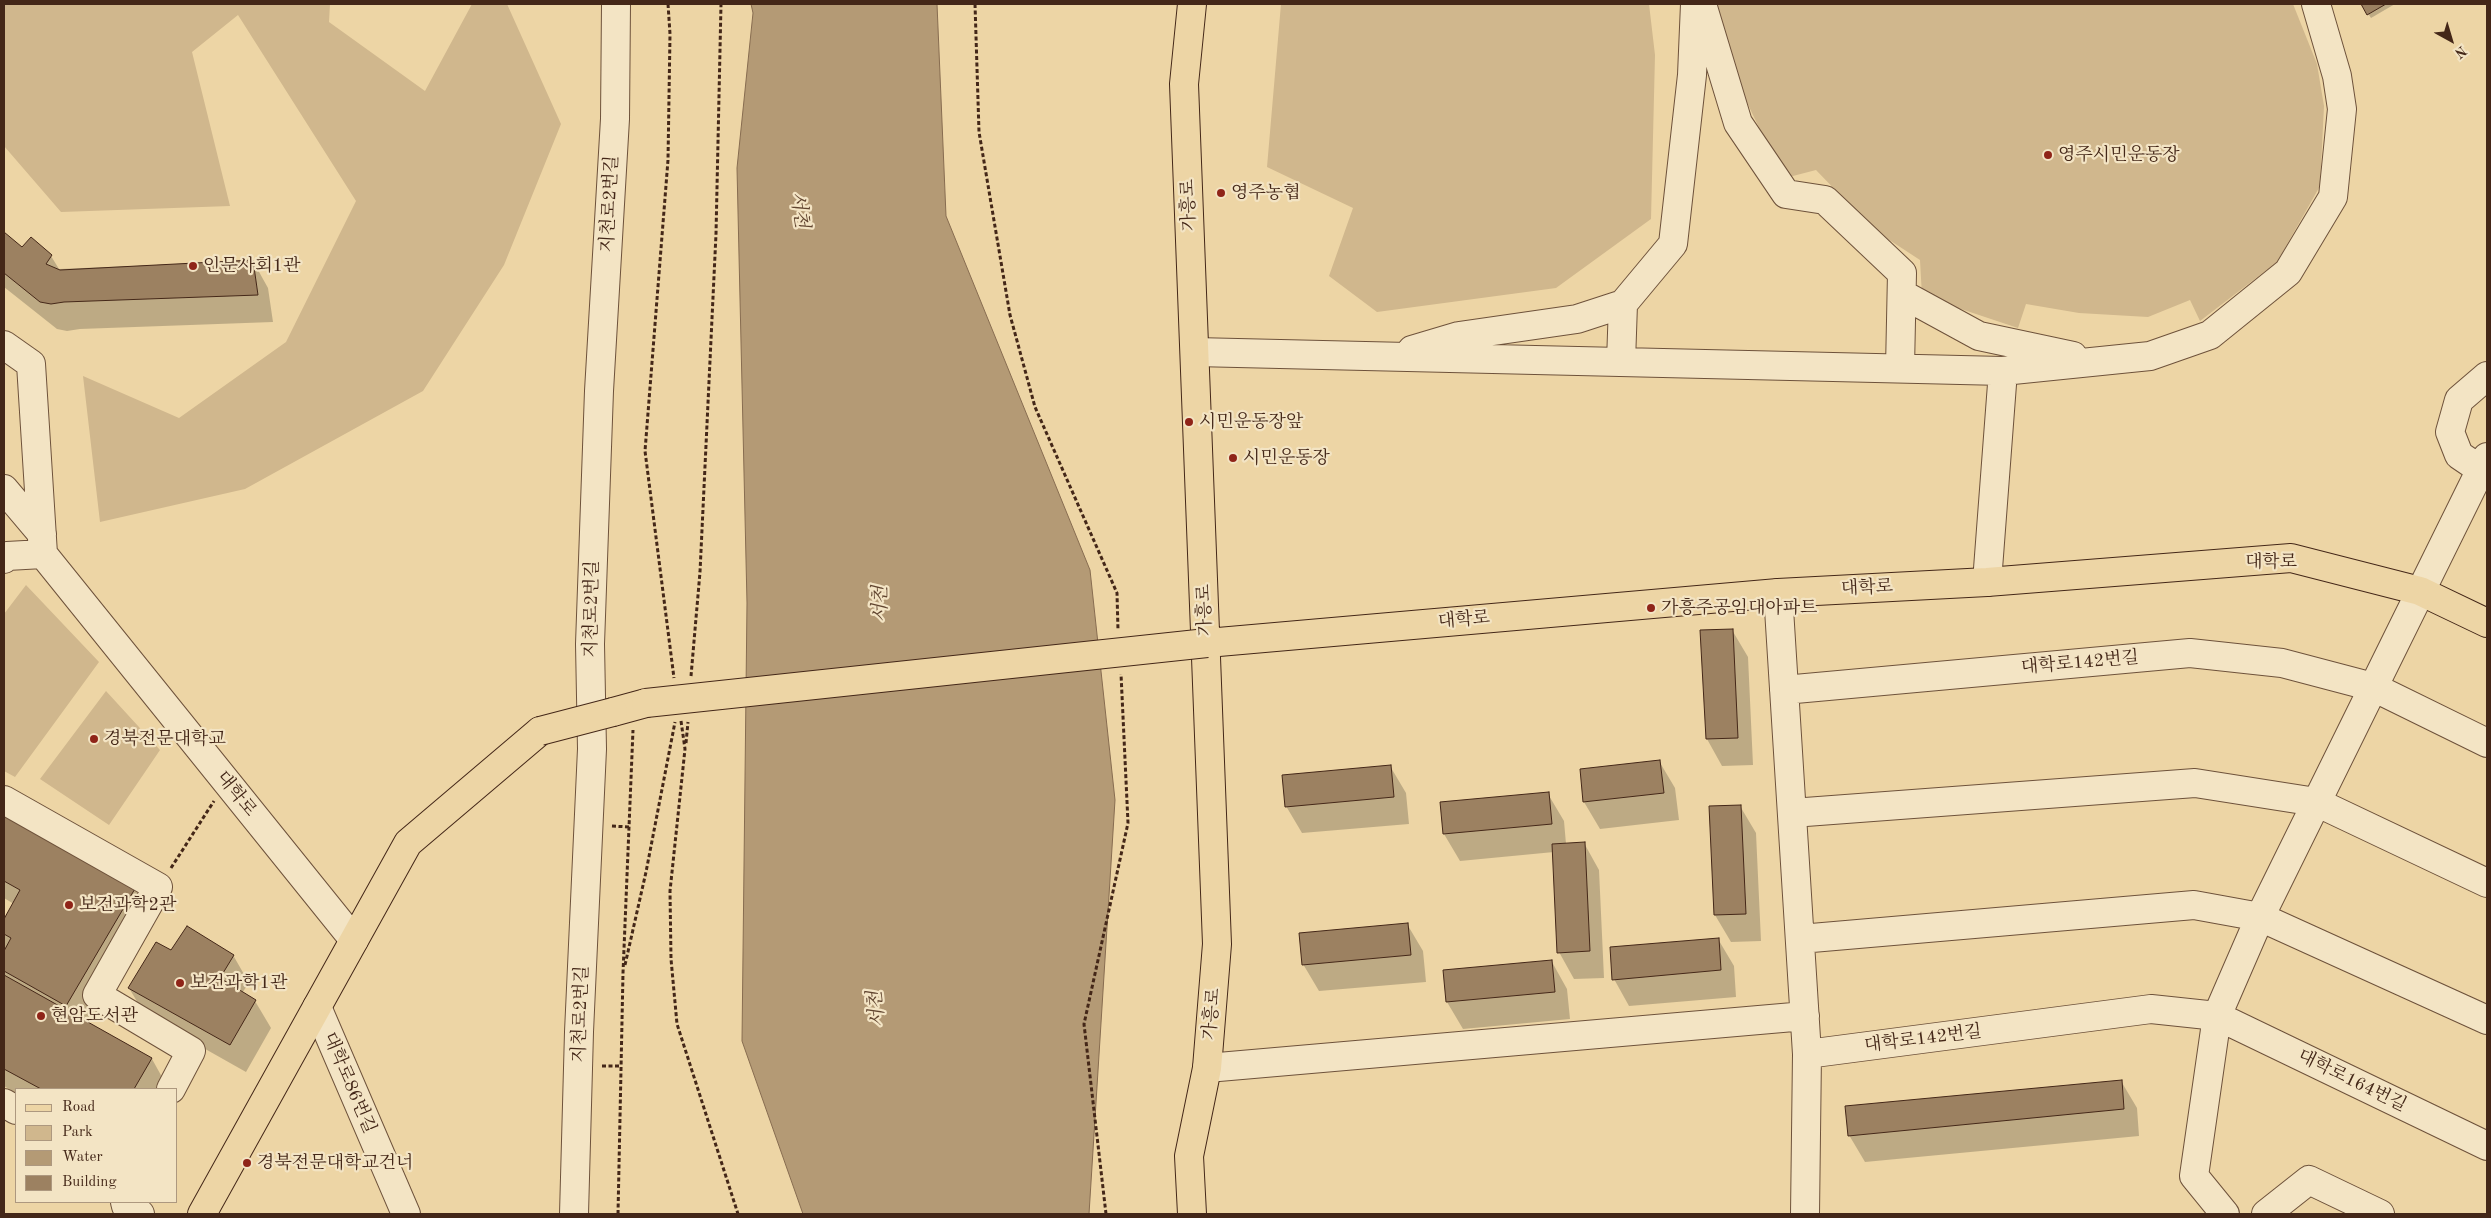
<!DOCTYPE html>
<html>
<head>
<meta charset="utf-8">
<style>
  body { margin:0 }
  #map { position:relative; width:2491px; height:1218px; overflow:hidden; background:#edd5a5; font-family:"Old Standard TT",serif }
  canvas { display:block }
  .frame { position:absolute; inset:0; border:5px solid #442718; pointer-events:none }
  .legend { position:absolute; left:15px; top:1088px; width:162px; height:115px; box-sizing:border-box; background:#f3e4c4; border:1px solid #ad987f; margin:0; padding:6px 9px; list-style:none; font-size:15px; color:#442718 }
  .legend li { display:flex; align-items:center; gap:10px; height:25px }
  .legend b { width:25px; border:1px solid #ad987f }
  .north { position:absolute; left:2426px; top:15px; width:50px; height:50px; -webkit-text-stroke:4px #f3e4c4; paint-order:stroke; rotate:141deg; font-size:14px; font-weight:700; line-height:20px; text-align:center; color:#442718 }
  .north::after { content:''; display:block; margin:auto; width:18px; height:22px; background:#442718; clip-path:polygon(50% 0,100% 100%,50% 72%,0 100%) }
</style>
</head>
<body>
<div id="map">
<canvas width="2491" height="1218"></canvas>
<div class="frame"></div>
<ul class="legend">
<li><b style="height:6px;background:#edd5a5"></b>Road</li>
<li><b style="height:14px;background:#d0b78d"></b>Park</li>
<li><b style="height:14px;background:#b49a75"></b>Water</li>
<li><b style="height:14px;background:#9c8161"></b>Building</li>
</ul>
<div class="north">N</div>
</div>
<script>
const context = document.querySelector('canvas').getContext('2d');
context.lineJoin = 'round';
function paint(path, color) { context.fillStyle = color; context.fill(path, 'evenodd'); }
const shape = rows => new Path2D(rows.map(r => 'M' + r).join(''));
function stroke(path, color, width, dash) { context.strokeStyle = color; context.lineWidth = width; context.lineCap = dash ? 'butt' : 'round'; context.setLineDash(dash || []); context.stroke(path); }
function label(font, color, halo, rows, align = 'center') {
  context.font = font + ' "Old Standard TT","Noto Serif KR",serif'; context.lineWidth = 4.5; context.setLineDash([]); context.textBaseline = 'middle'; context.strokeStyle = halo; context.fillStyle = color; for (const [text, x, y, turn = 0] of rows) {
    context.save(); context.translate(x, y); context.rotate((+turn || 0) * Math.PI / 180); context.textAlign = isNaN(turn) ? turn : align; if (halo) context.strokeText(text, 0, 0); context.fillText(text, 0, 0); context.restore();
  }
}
const green = shape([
  [4,4,330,4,329,22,425,91,472,4,507,4,561,124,504,265,423,391,245,489,100,522,83,376,179,418,286,342,356,201,238,15,192,52,230,206,61,212,4,146],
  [1281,4,1649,4,1655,55,1651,219,1556,288,1377,312,1329,276,1353,208,1267,167],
  [1716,4,2293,4,2317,64,2324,106,2320,186,2277,262,2200,321,2190,300,2148,317,2079,313,2026,304,2018,328,1922,296,1920,260,1874,230,1816,170,1789,177,1765,140,1740,88],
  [26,585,99,662,15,777,4,771,4,614],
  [106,691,160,750,109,825,40,779]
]);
const water = shape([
  [751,4,937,4,946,216,1090,570,1115,800,1089,1214,803,1214,742,1041,747,603,737,168,753,13,751,4]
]);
const shadow = shape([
  [2362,4,2395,4,2371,18],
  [4,234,22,249,51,256,59,269,253,261,268,288,273,322,80,329,67,331,57,329,4,287],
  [1732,630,1748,657,1753,765,1722,766,1707,739,1702,632],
  [1659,761,1675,788,1679,820,1600,829,1584,802],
  [1390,766,1406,793,1409,824,1302,833,1286,806],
  [1548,794,1564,821,1566,844,1584,843,1599,870,1604,978,1574,979,1559,952,1554,852,1460,861,1444,834],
  [1740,806,1756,833,1761,941,1731,942,1715,915],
  [4,813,135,888,151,915,87,1023,152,1059,167,1086,165,1089,16,1089,16,1093,4,1086,4,922,14,904,4,898],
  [1407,924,1423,951,1426,982,1319,991,1303,964],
  [1718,939,1734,966,1736,997,1629,1006,1614,979],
  [172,952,233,955,249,983,242,993,255,1001,271,1028,246,1072,145,1015,129,988],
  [1552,962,1567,989,1570,1019,1463,1029,1447,1002,1444,971],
  [2121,1081,2137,1108,2139,1136,1865,1162,1849,1135]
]);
const building = shape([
  [2361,4,2386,4,2367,15,2361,4],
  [4,232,22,247,31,237,52,255,46,264,60,270,253,260,258,295,64,302,51,304,40,302,4,273,4,232],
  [1733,629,1738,738,1706,739,1700,630,1733,629],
  [1660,760,1664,793,1583,802,1580,769,1660,760],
  [1391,765,1394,797,1285,807,1282,775,1391,765],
  [1549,792,1552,824,1443,834,1440,802,1549,792],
  [1741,805,1746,914,1714,915,1709,806,1741,805],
  [4,812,136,887,66,1006,4,971,4,951,11,938,4,934,4,919,20,890,4,881,4,812],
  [1585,842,1590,951,1557,953,1552,844,1585,842],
  [1408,923,1411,955,1302,965,1299,933,1408,923],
  [187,926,234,955,220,978,256,1000,230,1045,128,988,156,942,171,950,187,926],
  [1719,938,1721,970,1612,980,1610,947,1719,938],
  [1552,960,1555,992,1446,1002,1443,970,1552,960],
  [4,975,152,1058,134,1089,41,1089,4,1069,4,975],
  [2122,1080,2124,1109,1848,1136,1845,1106,2122,1080]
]);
const path = shape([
  [668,4,670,34,668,160,645,451,674,678],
  [975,4,979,132,1010,315,1035,407,1117,593,1118,630],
  [691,676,700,572,716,234,721,4],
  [681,721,685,749,670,891,671,959,677,1024,738,1214],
  [686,743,688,722],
  [612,826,629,827],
  [171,868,214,801],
  [625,965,646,872,675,722],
  [602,1066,621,1066],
  [618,1214,623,973,633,730],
  [1106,1214,1084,1024,1128,823,1121,674]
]);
const minor = shape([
  [1702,4,1738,123,1786,194,1825,200,1902,273,1900,368],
  [1902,294,1979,336,2073,356],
  [4,345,31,364,43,554],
  [1412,350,1459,336,1577,319,1623,304,1673,244,1692,75,1695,4],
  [1195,352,2003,371,2150,356,2210,335,2288,272,2333,197,2342,109,2337,76,2316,4],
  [1621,362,1623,304],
  [2487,376,2459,400,2450,432,2459,455,2487,474],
  [4,489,42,534],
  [43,554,354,940],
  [4,559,7,556,43,554],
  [1987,582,2003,371],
  [1778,593,1807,1054,2151,1009,2217,1016,2487,1146],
  [1784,690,2190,653,2282,663,2373,687,2487,743],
  [4,800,158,887,97,995,191,1051,171,1089],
  [1792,813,2195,783,2316,802,2487,883],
  [1800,939,2194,905,2260,917,2487,1020],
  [317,1007,406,1214],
  [1207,1068,1805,1016],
  [4,1103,16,1110],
  [125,1202,126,1206,140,1214],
  [574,1214,579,1032,592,749,590,644,599,391,615,119,616,4],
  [1805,1214,1807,1054],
  [2225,1214,2194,1176,2217,1016,2260,917,2487,457],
  [2266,1214,2309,1180,2380,1214]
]);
const major = shape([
  [1192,4,1184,84,1217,944,1207,1068,1189,1156,1192,1214],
  [1207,643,1778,593,1987,582,2291,558,2420,591,2487,623],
  [613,712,646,703],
  [202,1214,408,843,540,731]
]);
const majorBridge = shape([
  [646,703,1207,643],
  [540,731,613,712]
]);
const markers = [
  [2048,155,5,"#8f2418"],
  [1221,193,5,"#8f2418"],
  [193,266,5,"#8f2418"],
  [1189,422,5,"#8f2418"],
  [1233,458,5,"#8f2418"],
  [1651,608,5,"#8f2418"],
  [94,739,5,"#8f2418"],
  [69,905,5,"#8f2418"],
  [180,983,5,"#8f2418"],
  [41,1016,5,"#8f2418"],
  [247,1163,5,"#8f2418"]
];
const poiNames = [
  ["영주시민운동장",2058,155],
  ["영주농협",1231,193],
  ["인문사회1관",203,266],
  ["시민운동장앞",1199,422],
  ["시민운동장",1243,458],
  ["가흥주공임대아파트",1661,608],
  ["경북전문대학교",104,739],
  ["보건과학2관",79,905],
  ["보건과학1관",190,983],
  ["현암도서관",51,1016],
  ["경북전문대학교건너",257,1163]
];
const streetNames = [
  ["지천로2번길",610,204,-87],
  ["가흥로",1189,205,-92],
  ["대학로",2271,562],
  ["대학로",1867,588,-3],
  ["지천로2번길",592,609,-89],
  ["가흥로",1205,610,-92],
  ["대학로",1464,620,-5],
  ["대학로142번길",2080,663,-5],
  ["대학로",236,794,51],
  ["지천로2번길",581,1014,-88],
  ["가흥로",1212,1014,-85],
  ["대학로142번길",1923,1039,-7],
  ["대학로164번길",2352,1081,26],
  ["대학로86번길",349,1083,67]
];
const waterNames = [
  ["서천",799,210,81],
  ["서천",881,604,-90],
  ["서천",877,1009,-96]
];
paint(green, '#d0b78d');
paint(water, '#b49a75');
stroke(water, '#876c50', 1);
paint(shadow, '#0003');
paint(building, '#9c8161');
stroke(building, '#442718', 1);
stroke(minor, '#6e523b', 30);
stroke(major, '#442718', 30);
stroke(path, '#442718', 3, [4, 2.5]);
stroke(minor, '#f3e4c4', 28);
stroke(major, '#edd5a5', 28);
stroke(majorBridge, '#442718', 30, []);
stroke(majorBridge, '#edd5a5', 28);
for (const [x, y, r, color] of markers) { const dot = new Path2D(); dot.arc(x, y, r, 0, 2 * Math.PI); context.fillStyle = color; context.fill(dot); stroke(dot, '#f3e4c4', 2); }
label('18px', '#442718', '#f3e4c4', poiNames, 'left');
label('18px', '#442718', '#f3e4c4', streetNames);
label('italic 19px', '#60442f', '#f3e4c4', waterNames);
</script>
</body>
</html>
